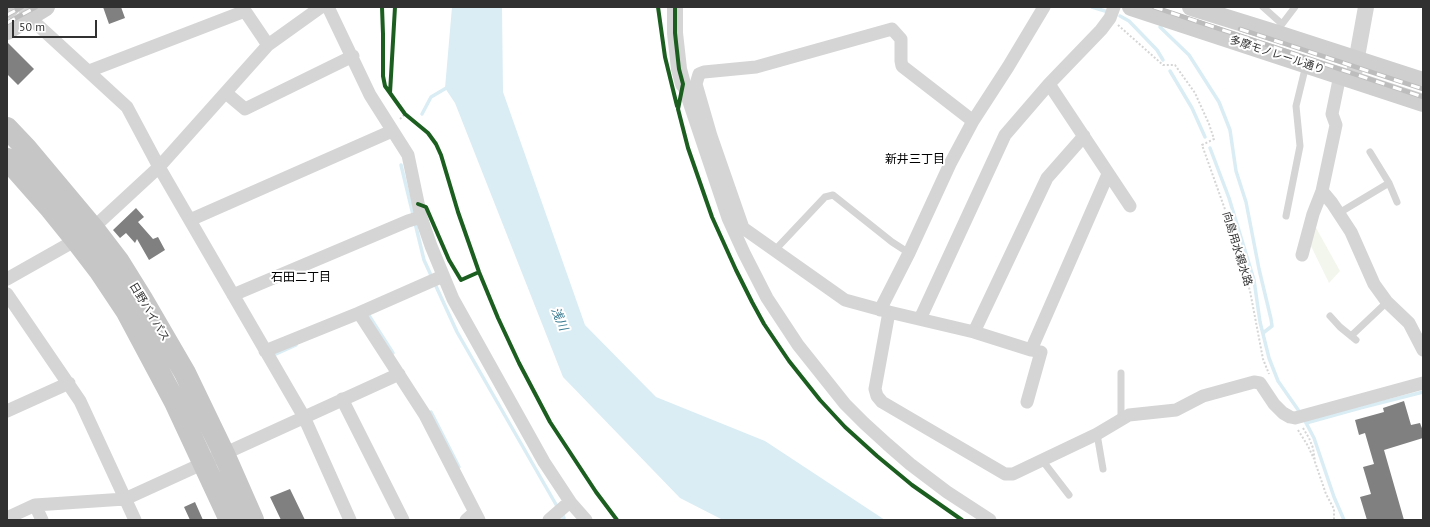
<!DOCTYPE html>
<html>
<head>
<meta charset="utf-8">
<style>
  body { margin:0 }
  #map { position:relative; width:1430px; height:527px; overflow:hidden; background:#fff; font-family:"PT Sans",sans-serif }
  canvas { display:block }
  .frame { position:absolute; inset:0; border:8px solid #313131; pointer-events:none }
  .scale { position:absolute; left:12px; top:20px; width:85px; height:18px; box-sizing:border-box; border:2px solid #313131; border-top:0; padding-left:5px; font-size:12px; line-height:14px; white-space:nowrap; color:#313131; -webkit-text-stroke:3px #fff; paint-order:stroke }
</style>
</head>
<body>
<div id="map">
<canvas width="1430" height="527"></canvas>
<div class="frame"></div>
<div class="scale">50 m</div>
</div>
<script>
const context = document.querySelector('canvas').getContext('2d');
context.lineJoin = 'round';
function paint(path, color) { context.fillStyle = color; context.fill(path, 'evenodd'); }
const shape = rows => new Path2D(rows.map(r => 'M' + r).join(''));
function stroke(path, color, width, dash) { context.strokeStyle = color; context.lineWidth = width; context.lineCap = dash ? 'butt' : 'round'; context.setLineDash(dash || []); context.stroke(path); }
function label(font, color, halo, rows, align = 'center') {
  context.font = font + ' "PT Sans","Noto Sans JP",sans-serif'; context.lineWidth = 4; context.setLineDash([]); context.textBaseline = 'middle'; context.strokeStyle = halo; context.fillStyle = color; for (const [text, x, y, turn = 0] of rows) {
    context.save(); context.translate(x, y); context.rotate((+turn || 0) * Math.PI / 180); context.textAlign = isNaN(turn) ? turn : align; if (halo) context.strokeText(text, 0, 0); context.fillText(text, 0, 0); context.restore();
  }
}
const green = shape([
  [1315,226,1340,271,1329,283,1310,244]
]);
const water = shape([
  [452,7,502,7,503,92,585,325,656,397,765,441,885,520,723,520,680,498,563,377,455,103,445,88]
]);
const stream = shape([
  [1092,7,1105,11],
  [1120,16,1129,21,1157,50,1163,60],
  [1160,27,1189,55,1219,102,1230,130,1236,171,1246,202,1259,269,1271,319,1272,326,1263,333],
  [1170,71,1192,108,1205,137],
  [422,114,431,97,448,87],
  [1210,148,1229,198,1254,280,1260,322,1269,358,1278,381,1301,414],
  [401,165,424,260,457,332,558,508],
  [368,314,393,353],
  [276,354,296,345],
  [431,412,459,467],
  [1304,419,1314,438,1334,497,1344,520],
  [1306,423,1360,408,1423,392],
  [562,513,564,518,562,520]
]);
const building = shape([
  [103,7,121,7,125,18,109,24],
  [7,42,34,69,18,85,7,74],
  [136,208,144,217,138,222,153,239,158,237,165,250,149,260,137,239,135,243,126,233,120,238,113,230],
  [1404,401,1411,425,1420,423,1423,431,1423,438,1384,450,1404,520,1367,520,1360,497,1371,494,1363,467,1374,464,1365,433,1359,435,1355,420,1384,412,1383,408],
  [290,489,305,520,281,520,270,497],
  [195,502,203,520,190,520,184,507]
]);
const path = shape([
  [1118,25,1163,65,1175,65,1195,93,1209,124,1214,139,1202,145,1227,215,1250,291,1263,359,1269,374],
  [400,119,405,114],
  [1303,428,1309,438,1313,448,1315,462,1326,494,1334,509,1334,520],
  [1298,430,1308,446,1314,459]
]);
const service = shape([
  [1263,7,1282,24],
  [1276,32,1295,7],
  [1370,152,1389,183,1397,202],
  [1339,213,1389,183],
  [1286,216,1300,146,1296,106,1306,65],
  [775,250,825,197,833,195,892,242,909,253],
  [1330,316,1340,327,1356,340],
  [1351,336,1387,302],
  [1121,373,1121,419],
  [1097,434,1103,469],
  [1042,460,1069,495]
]);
const minor = shape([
  [23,7,29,17,127,107,159,167,304,417,350,520],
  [328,7,370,95,408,155,421,217,431,246,453,299,544,462,571,503,586,520],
  [89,71,245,11,268,45],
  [683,84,728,218,744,253,767,298,798,345,845,404,864,423,887,444,910,464,947,492,990,520],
  [1049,84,1130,206],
  [226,93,245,109,353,56],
  [1322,191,1332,203,1351,232,1374,284,1387,302,1409,323,1423,350],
  [190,220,392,131],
  [736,223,845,300,889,312,974,332,1031,350],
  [93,228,159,167,268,45,321,7],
  [743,228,711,136,696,84,699,74,704,72,756,67,892,29,901,39,901,61,902,66,973,121],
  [1302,255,1313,214,1322,191,1336,125,1332,114,1340,75],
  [443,276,359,313,425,415,479,520],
  [7,279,76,240],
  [7,294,80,401,135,520],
  [233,295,408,221,421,217],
  [880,310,909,253,950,164,973,121,1008,67,1044,7],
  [889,312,875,389,877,396,882,402,1005,474,1013,474,1097,434,1129,415,1176,410,1203,396,1254,382,1260,383,1274,404,1283,413,1290,417,1295,418,1423,383],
  [920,319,1005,135,1049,84,1101,30,1110,18,1114,7],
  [974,332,1047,178,1084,136],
  [265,351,359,313],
  [342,399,403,520],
  [1027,402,1041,352,1031,350,1108,174],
  [7,411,69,383],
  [35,505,42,520],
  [7,518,35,505,125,499,399,374],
  [466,520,475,512],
  [549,520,565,506,571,503]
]);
const tertiary = shape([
  [675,7,675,33,679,69,683,84],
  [1353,79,1366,7]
]);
const secondary = shape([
  [1131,7,1423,103],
  [1191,7,1275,33,1423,81],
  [7,10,11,7],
  [7,31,46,7]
]);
const trunk = shape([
  [7,128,26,148,93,228,119,262,142,299,185,373,224,454,253,520],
  [7,159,51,209,76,240,99,270,127,312,175,402,230,520]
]);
const rail = shape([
  [1154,7,1423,97],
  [7,15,22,7],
  [7,23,36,7],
  [1240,29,1423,89]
]);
const cycleway = shape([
  [382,7,383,34,383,76,385,86,405,114,428,133,436,144,441,155,458,212,479,272,498,318,519,363,550,422,596,492,617,520],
  [658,7,665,57,677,106],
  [675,7,675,33,679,69,683,84,678,109,688,148,712,217,736,270,752,302,764,324,789,361,820,400,845,427,877,456,912,485,962,520],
  [390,93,395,7],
  [418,204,426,207,449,260,461,280,479,272]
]);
const streetNames = [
  ["多摩モノレール通り",1277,55,18],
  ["向島用水親水路",1237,249,73],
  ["日野バイパス",149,312,59]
];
const neighbourhoodNames = [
  ["新井三丁目",915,160],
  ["石田二丁目",301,278]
];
const waterNames = [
  ["浅川",559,319,66]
];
paint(green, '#f3f6ed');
paint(water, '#daedf4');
stroke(stream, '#daedf4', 3.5);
paint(building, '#808080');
stroke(path, '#d5d5d5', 2, [2, 2]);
stroke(service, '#d5d5d5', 7);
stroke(minor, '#d5d5d5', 13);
stroke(tertiary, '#d5d5d5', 16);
stroke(secondary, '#cfcfcf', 18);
stroke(trunk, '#c6c6c6', 22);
stroke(rail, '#bdbdbd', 4.5);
stroke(rail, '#fff', 3, [9]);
stroke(cycleway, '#1b5e20', 4);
label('11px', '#313131', '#fff', streetNames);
label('12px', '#000', '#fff', neighbourhoodNames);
label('italic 12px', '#377a92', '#fff', waterNames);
</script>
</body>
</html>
